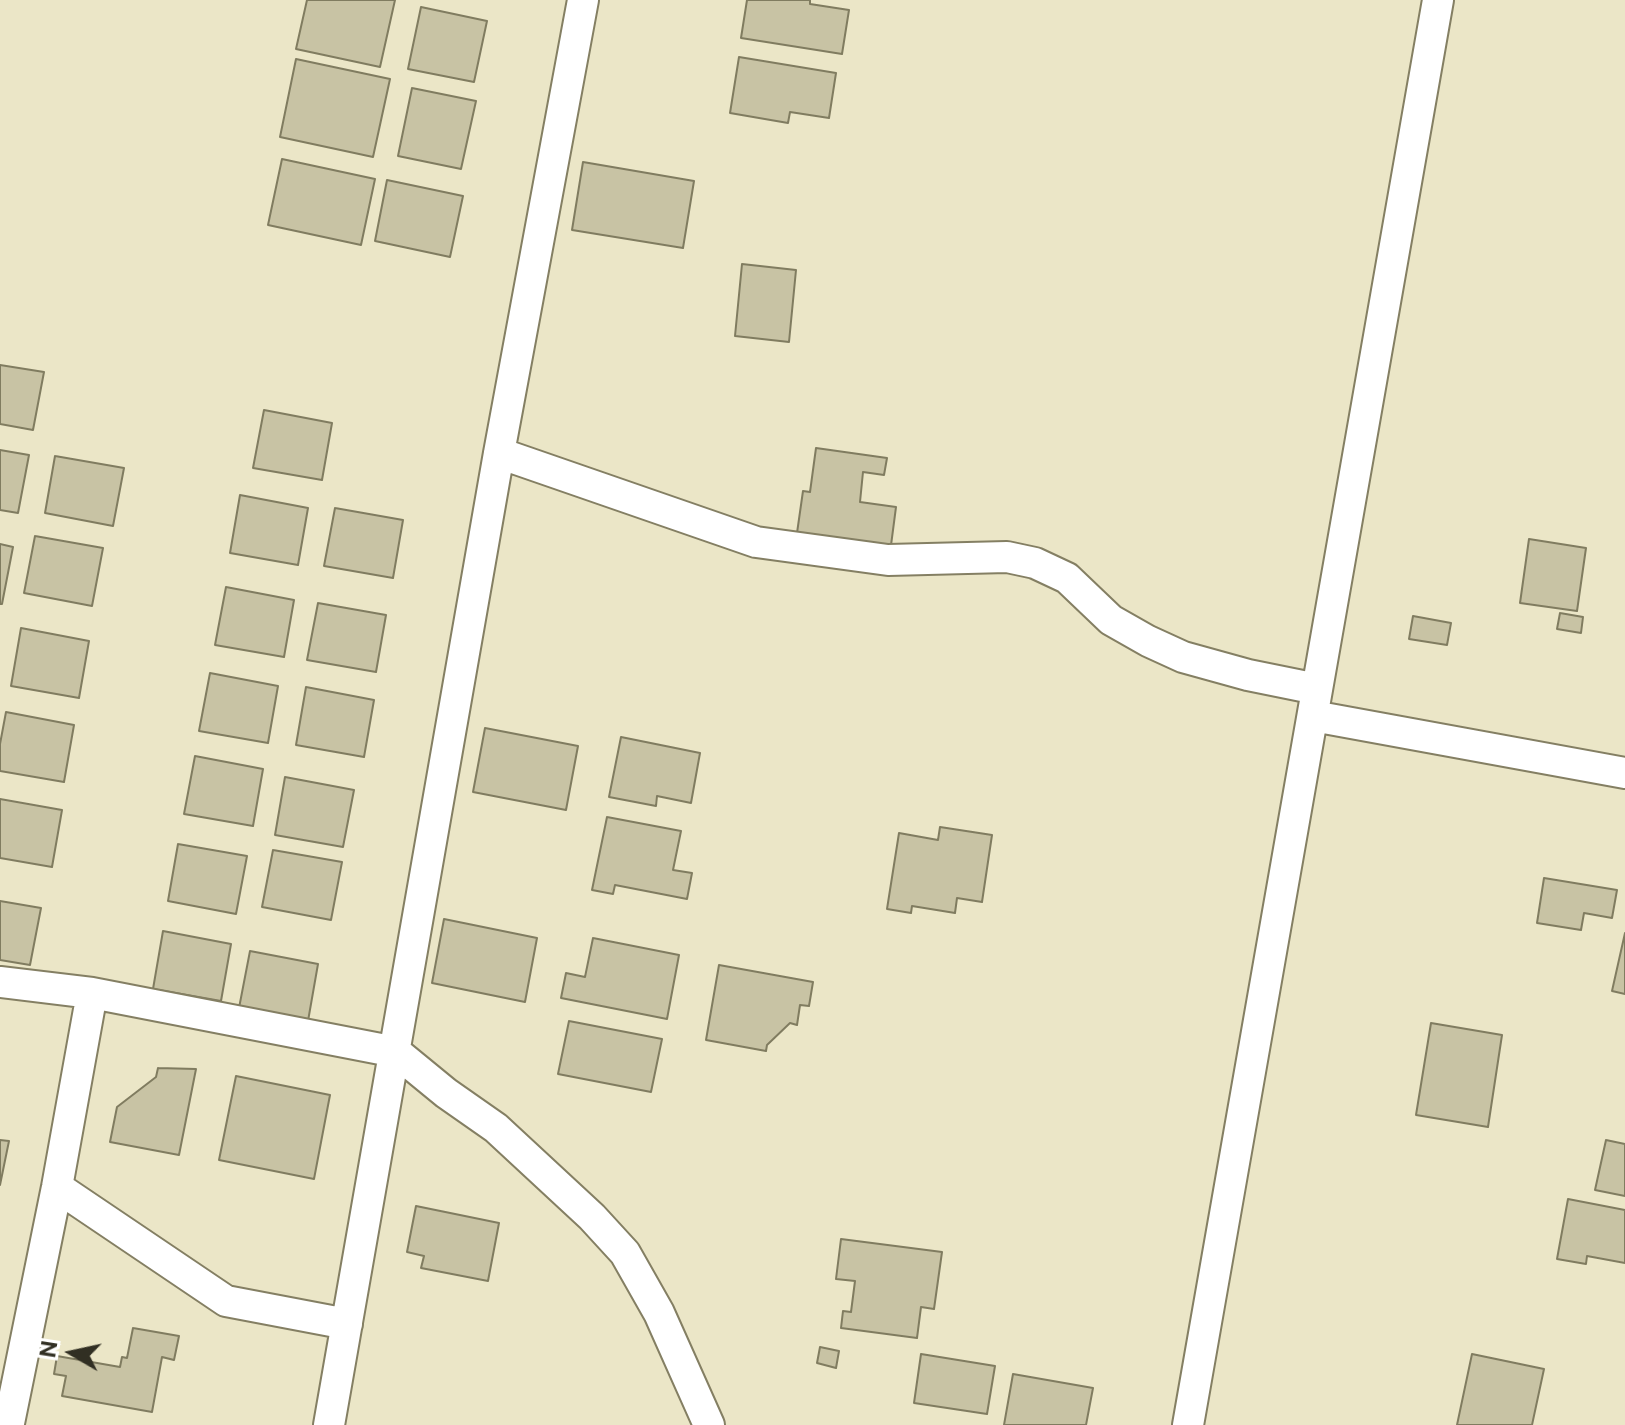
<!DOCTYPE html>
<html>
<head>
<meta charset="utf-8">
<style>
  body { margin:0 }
  #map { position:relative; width:1625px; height:1425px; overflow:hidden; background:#ebe6c7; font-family:"Public Sans",sans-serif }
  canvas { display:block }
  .north { position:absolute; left:32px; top:1313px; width:80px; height:80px; -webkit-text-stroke:6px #fff; paint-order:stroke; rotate:279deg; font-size:22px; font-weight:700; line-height:32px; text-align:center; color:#312f23 }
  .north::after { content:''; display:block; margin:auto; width:28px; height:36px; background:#312f23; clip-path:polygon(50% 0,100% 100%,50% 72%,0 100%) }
</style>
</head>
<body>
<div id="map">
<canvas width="1625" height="1425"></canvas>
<div class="north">N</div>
</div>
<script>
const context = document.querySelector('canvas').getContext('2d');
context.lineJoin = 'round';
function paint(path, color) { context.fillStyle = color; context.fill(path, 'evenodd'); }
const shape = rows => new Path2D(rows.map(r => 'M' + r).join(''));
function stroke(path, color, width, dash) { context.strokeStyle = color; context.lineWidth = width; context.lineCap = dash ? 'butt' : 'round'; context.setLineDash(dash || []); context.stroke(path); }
const building = shape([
  [307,0,395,0,380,67,296,49,307,0],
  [747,0,810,0,810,4,849,10,842,54,741,38,747,0],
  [421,7,487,21,474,82,408,69,421,7],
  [739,57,836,73,829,118,790,112,788,123,730,113,739,57],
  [296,59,390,79,373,157,280,137,296,59],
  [412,88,476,101,461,169,398,156,412,88],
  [282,159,375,179,361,245,268,225,282,159],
  [583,162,694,181,683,248,572,230,583,162],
  [387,180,463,196,450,257,375,241,387,180],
  [742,264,796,270,789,342,735,336,742,264],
  [0,365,44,372,33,430,0,424,0,365],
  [264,410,332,423,322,480,253,468,264,410],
  [816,448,887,458,884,475,863,472,860,502,896,507,890,553,796,540,803,491,810,492,816,448],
  [0,450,29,455,18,513,0,510,0,450],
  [55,456,124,468,113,526,45,513,55,456],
  [240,495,308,508,298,565,230,553,240,495],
  [335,508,403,520,393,578,324,566,335,508],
  [35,536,103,548,92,606,24,593,35,536],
  [1529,539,1586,548,1577,611,1520,603,1529,539],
  [0,544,13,547,2,604,0,604,0,544],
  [226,587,294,600,284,657,215,645,226,587],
  [318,603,386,615,376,672,307,660,318,603],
  [1560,613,1583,617,1581,633,1557,629,1560,613],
  [1413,616,1451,623,1447,645,1409,639,1413,616],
  [21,628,89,641,79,698,11,686,21,628],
  [210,673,278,686,268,743,199,731,210,673],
  [306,687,374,700,364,757,296,745,306,687],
  [6,712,74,725,64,782,0,771,0,744,6,712],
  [485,728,578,746,566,810,473,792,485,728],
  [621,737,700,753,691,803,657,796,656,806,609,797,621,737],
  [195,756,263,769,253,826,184,814,195,756],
  [285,777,354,790,343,847,275,835,285,777],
  [0,799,62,810,52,867,0,858,0,799],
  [607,817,681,831,673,870,692,873,687,899,615,885,613,894,592,890,607,817],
  [940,827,992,835,982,902,957,898,955,913,912,906,911,913,887,909,899,833,938,840,940,827],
  [178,844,247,856,236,914,168,901,178,844],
  [273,850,342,862,331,920,262,907,273,850],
  [1544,878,1617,890,1612,918,1584,913,1581,930,1537,923,1544,878],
  [0,901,41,908,30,965,0,960,0,901],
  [444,919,537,938,525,1002,432,983,444,919],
  [163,931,231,944,221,1001,153,989,163,931],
  [1625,933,1625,994,1612,991,1625,933],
  [593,938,679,955,667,1019,561,998,566,973,585,977,593,938],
  [250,951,318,964,308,1021,239,1008,250,951],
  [719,965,813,982,809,1006,800,1005,797,1025,790,1023,767,1045,766,1051,706,1040,719,965],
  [569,1021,662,1039,651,1092,558,1074,569,1021],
  [1431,1023,1502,1035,1488,1127,1416,1115,1431,1023],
  [158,1068,196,1069,179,1155,110,1142,117,1107,156,1077,158,1068],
  [236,1076,330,1095,314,1179,219,1160,236,1076],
  [0,1140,9,1141,0,1185,0,1140],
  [1606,1140,1625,1144,1625,1196,1595,1190,1606,1140],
  [1568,1199,1625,1210,1625,1263,1587,1256,1586,1264,1557,1259,1568,1199],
  [416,1206,499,1223,488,1281,421,1268,424,1256,407,1252,416,1206],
  [841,1239,942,1252,934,1309,921,1307,917,1338,841,1328,843,1311,851,1312,855,1281,836,1279,841,1239],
  [133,1328,179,1336,174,1360,162,1357,152,1412,62,1396,66,1376,54,1374,57,1356,120,1367,122,1357,127,1358,133,1328],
  [820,1347,839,1351,836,1368,817,1363,820,1347],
  [921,1354,995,1366,987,1414,914,1403,921,1354],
  [1472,1354,1544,1369,1532,1425,1457,1425,1472,1354],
  [1013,1374,1093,1388,1086,1425,1004,1425,1013,1374]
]);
const street = shape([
  [499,453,756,542,888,560,1007,557,1035,563,1067,578,1111,620,1148,641,1183,657,1248,675,1317,689],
  [1313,716,1625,773],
  [0,982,92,993,396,1052,446,1093,496,1128,592,1217,625,1253,659,1313,709,1425],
  [57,1187,226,1301,347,1324],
  [9,1423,57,1187,92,993],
  [329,1425,499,453,583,0],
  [1188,1425,1438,0]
]);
paint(building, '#c8c3a4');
stroke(building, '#807c60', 2);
stroke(street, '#847f63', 34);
stroke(street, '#fff', 30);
</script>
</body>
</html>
